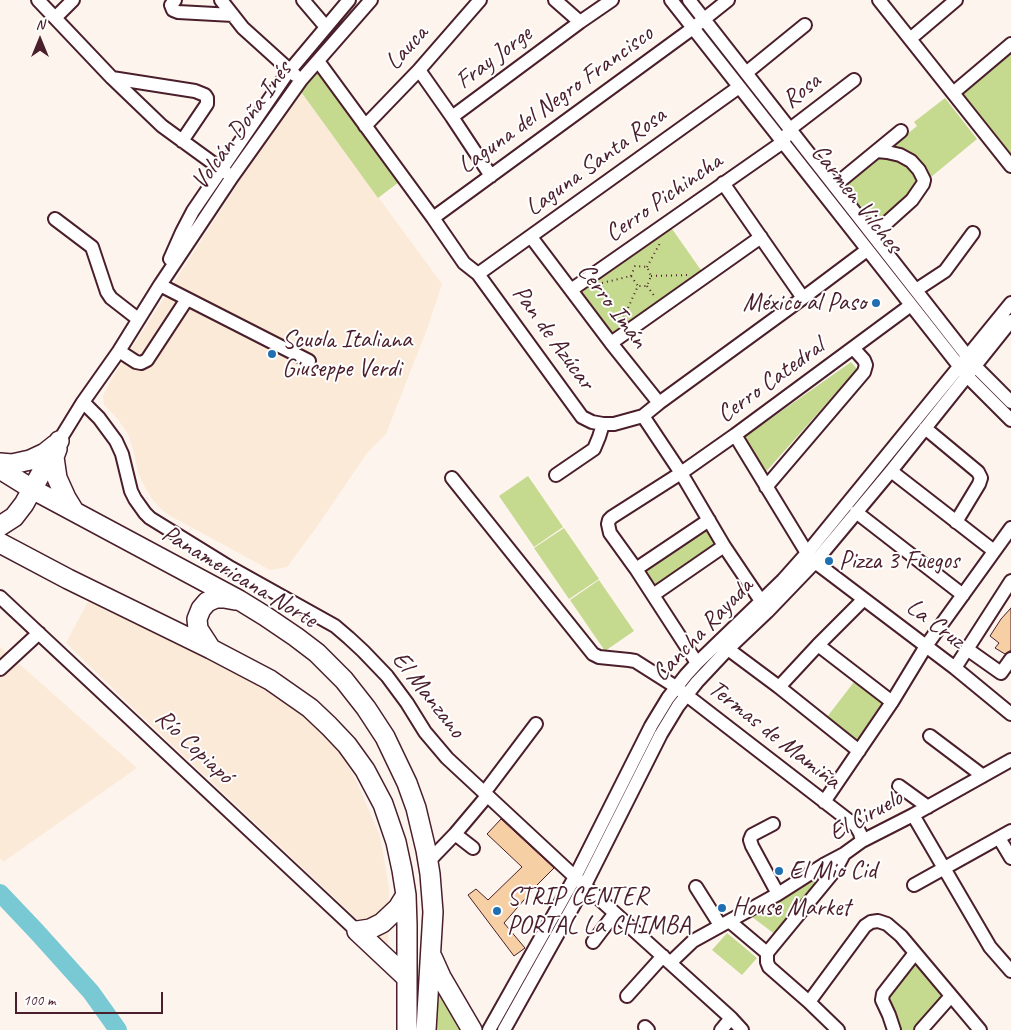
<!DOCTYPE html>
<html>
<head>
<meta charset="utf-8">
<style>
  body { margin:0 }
  #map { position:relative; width:1011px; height:1030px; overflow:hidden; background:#fdf5ed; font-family:Caveat,sans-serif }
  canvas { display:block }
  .north { position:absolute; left:15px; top:15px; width:50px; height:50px; -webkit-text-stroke:4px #fff; paint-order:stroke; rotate:0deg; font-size:14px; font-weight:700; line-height:20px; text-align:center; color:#4a1f2b }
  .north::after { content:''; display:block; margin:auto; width:18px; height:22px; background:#4a1f2b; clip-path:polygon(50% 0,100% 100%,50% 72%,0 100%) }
  .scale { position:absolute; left:15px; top:992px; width:148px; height:22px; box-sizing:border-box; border:2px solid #4a1f2b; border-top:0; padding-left:6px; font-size:15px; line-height:18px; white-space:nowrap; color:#4a1f2b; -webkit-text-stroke:4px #fff; paint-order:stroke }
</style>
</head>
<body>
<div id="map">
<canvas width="1011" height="1030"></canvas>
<div class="north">N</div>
<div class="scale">100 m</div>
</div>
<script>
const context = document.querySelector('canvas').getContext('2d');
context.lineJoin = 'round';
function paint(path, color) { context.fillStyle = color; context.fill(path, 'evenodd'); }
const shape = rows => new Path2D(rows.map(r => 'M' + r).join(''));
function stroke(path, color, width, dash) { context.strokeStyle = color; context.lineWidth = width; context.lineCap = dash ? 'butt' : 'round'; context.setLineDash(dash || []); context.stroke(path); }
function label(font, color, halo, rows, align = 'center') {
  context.font = font + ' Caveat,sans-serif'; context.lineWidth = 4; context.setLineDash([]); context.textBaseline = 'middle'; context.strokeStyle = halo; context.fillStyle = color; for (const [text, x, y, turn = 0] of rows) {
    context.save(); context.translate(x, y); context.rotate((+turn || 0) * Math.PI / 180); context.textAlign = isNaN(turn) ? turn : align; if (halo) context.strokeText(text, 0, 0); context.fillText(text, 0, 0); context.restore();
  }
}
const built = shape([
  [299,89,442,284,427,329,386,434,367,453,316,528,287,567,270,570,167,514,159,507,152,499,142,482,138,472,134,452,128,434,117,418,104,405,103,396,111,380],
  [90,598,269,686,334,743,356,780,380,836,389,888,388,948,134,709,66,643],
  [0,647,137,768,3,862,0,858]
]);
const green = shape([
  [1011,52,1011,162,959,94],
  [315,70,399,182,378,198,299,89],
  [945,98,977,139,873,225,844,186,917,126,914,122],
  [670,226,703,273,612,337,577,291],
  [851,362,857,369,764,474,742,439],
  [528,476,563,527,534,547,499,496],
  [564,528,599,579,569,599,534,548],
  [707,530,716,546,656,585,645,570],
  [599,580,634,631,605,651,570,600],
  [854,682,883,701,857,740,827,717],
  [823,868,828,872,776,935,748,914],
  [727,933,757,958,742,975,712,950],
  [914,956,949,995,918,1030,896,1030,885,994],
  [433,982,463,1030,431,1030]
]);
const river = shape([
  [0,893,37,932,91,992,118,1030]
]);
const building = shape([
  [1011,608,1011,650,1005,654,995,648,999,643,990,636,1001,619,1011,608],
  [501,819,554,868,537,885,504,923,525,948,514,956,468,895,476,889,488,900,522,867,487,834,501,819]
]);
const path = shape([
  [647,267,660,243],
  [631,276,635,266,647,267,651,276,647,286,638,286],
  [651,276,689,275],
  [602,283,631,276,638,286,622,321],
  [647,286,656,298]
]);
const minor = shape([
  [38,0,112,78,162,126,228,174],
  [175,0,171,5,173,10,178,12,233,15],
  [221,0,243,28,295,75],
  [303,0,326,27],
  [555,0,580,22],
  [671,0,967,376,1011,420],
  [689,0,975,366,1011,402],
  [879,0,1011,166],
  [55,18,73,0],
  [910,39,956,0],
  [318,61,433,218,464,263,478,274,582,417,592,422,603,424,614,424,643,416,659,403,803,298,867,250],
  [419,70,452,117,491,176],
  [746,73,805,25],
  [112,78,195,91,205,95,207,98,207,104,182,141],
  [953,93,1011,44],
  [452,117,580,22,612,0],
  [365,126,419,70,480,0],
  [723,183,803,298],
  [834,186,901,131],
  [433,218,693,28,728,0],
  [55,219,92,247,107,292,111,298,138,319],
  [873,235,912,200,923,184,924,180,919,170,911,161,900,155,887,152,877,151],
  [531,237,611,343,659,403],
  [170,259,182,232,193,211,286,75,349,0],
  [478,274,739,87],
  [160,285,309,361],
  [571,290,783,142,790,129,854,80],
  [916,290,945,271,973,233],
  [611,343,761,237],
  [119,351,136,362,141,363,147,360,187,299],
  [83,402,99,418,116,441,122,454,131,491,135,499,145,513,150,518,231,568,335,626,349,638,363,651,387,676,407,703,425,732,447,758,575,877,731,1018,742,1030],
  [643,416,681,473,724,546,761,601],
  [925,428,978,472,981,478,979,484,956,522],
  [735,435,807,553,815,562,955,668,1011,714],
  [59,441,83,402,119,351,160,285,232,177,301,80,371,0],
  [891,471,994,551],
  [556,475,594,449,599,437,603,424],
  [452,478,593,654,599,657,629,660,635,661,676,687,856,826,860,833,862,841],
  [766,487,864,372,866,365,864,360,854,349],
  [856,512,963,595],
  [636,569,709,520],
  [653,595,724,546],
  [0,597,357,931],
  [818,645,892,702],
  [728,649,779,687,859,751],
  [967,649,1001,673,1011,659],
  [697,663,636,569,610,533,608,524,609,520,612,517,681,473,735,435,911,305],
  [955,668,1011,581],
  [0,669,39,633],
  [779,687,818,645,864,599],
  [930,736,983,776],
  [899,786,928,807],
  [484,793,536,724],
  [824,802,892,702,926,646,1011,528],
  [913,815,990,947,1011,971],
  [773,824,752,835,750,840,752,846,778,894],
  [455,834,473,848],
  [999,838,1011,858],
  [428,862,455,834,487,796],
  [914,885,1011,831],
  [696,887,720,925],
  [729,921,767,953,767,962,769,967,809,1002,838,1030],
  [593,942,615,913],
  [767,953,836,869,844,854],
  [670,963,693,941,778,894,825,864,844,854,862,841,913,815,1011,760],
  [627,996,663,956],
  [809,1002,865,926,871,922,878,921,887,924,901,936,980,1030],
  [645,1027,648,1030],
  [489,1030,575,877,651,726,668,698,686,675,697,663,783,580,807,553,1011,303],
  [504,1030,585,885,661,734,678,706,697,682,728,649,767,612,815,562,891,471,1011,321],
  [721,1030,731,1018],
  [894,1030,889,1015,882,1000,883,994,915,953],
  [921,1030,951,996]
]);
const highway = shape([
  [57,449,54,457,57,478,66,498,74,511],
  [0,463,12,464,30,460,45,453,55,445],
  [0,469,32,489,239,600,265,616,296,637,317,653,344,680,366,708,385,737,407,783,416,808,426,850,430,874,433,912,426,1030],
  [0,526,14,517,24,504,59,441],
  [0,543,68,579,211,649,270,680,310,708,329,726,347,745,365,770,383,804,396,842,402,870,406,895,407,925,407,1030],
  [211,649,198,629,197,619,201,609,207,602,216,598,224,598,235,600],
  [357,931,407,978],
  [357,931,370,929,382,923,398,908,406,895],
  [432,957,441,977,472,1030]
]);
const markers = [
  [876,303,5,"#1f6fb2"],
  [272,354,5,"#1f6fb2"],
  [829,561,5,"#1f6fb2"],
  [779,871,5,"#1f6fb2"],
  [722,908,5,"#1f6fb2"],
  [497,911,5,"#1f6fb2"]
];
const streetNames = [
  ["Lauca",407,48,-48],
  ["Fray Jorge",494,58,-37],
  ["Rosa",802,91,-38],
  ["Laguna del Negro Francisco",556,100,-36],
  ["Volcán Doña Inés",242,126,-54],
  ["Laguna Santa Rosa",596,162,-36],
  ["Cerro Pichincha",664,198,-35],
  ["Carmen Vilches",856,199,52],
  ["Cerro Imán",612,306,53],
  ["Pan de Azúcar",553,338,54],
  ["Cerro Catedral",771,381,-36],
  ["Panamericana Norte",239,577,31],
  ["La Cruz",935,624,37],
  ["Cancha Rayada",703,630,-46],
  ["El Manzano",428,695,52],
  ["Termas de Mamiña",774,735,38],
  ["Río Copiapó",194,747,43],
  ["El Ciruelo",866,816,-29]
];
const poiNames = [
  ["México al Paso",866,303,"right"],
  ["Scuola Italiana",282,340],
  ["Giuseppe Verdi",282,369],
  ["Pizza 3 Fuegos",839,561],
  ["El Mio Cid",789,871],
  ["STRIP CENTER",507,897],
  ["PORTAL La CHIMBA",507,926],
  ["House Market",732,908]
];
paint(built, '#fbead7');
paint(green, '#c5d98f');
stroke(river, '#79c9d5', 18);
paint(building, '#f6cfa5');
stroke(building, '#4a1f2b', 1);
stroke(minor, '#4a1f2b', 16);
stroke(highway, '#4a1f2b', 22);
stroke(path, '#4a1f2b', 2, [1, 4]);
stroke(minor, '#fff', 12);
stroke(highway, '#fff', 19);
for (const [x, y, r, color] of markers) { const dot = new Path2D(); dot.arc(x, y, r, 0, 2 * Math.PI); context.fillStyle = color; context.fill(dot); stroke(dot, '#fff', 2); }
label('25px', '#4a1f2b', '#fff', streetNames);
label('25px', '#4a1f2b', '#fff', poiNames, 'left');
</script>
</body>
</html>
